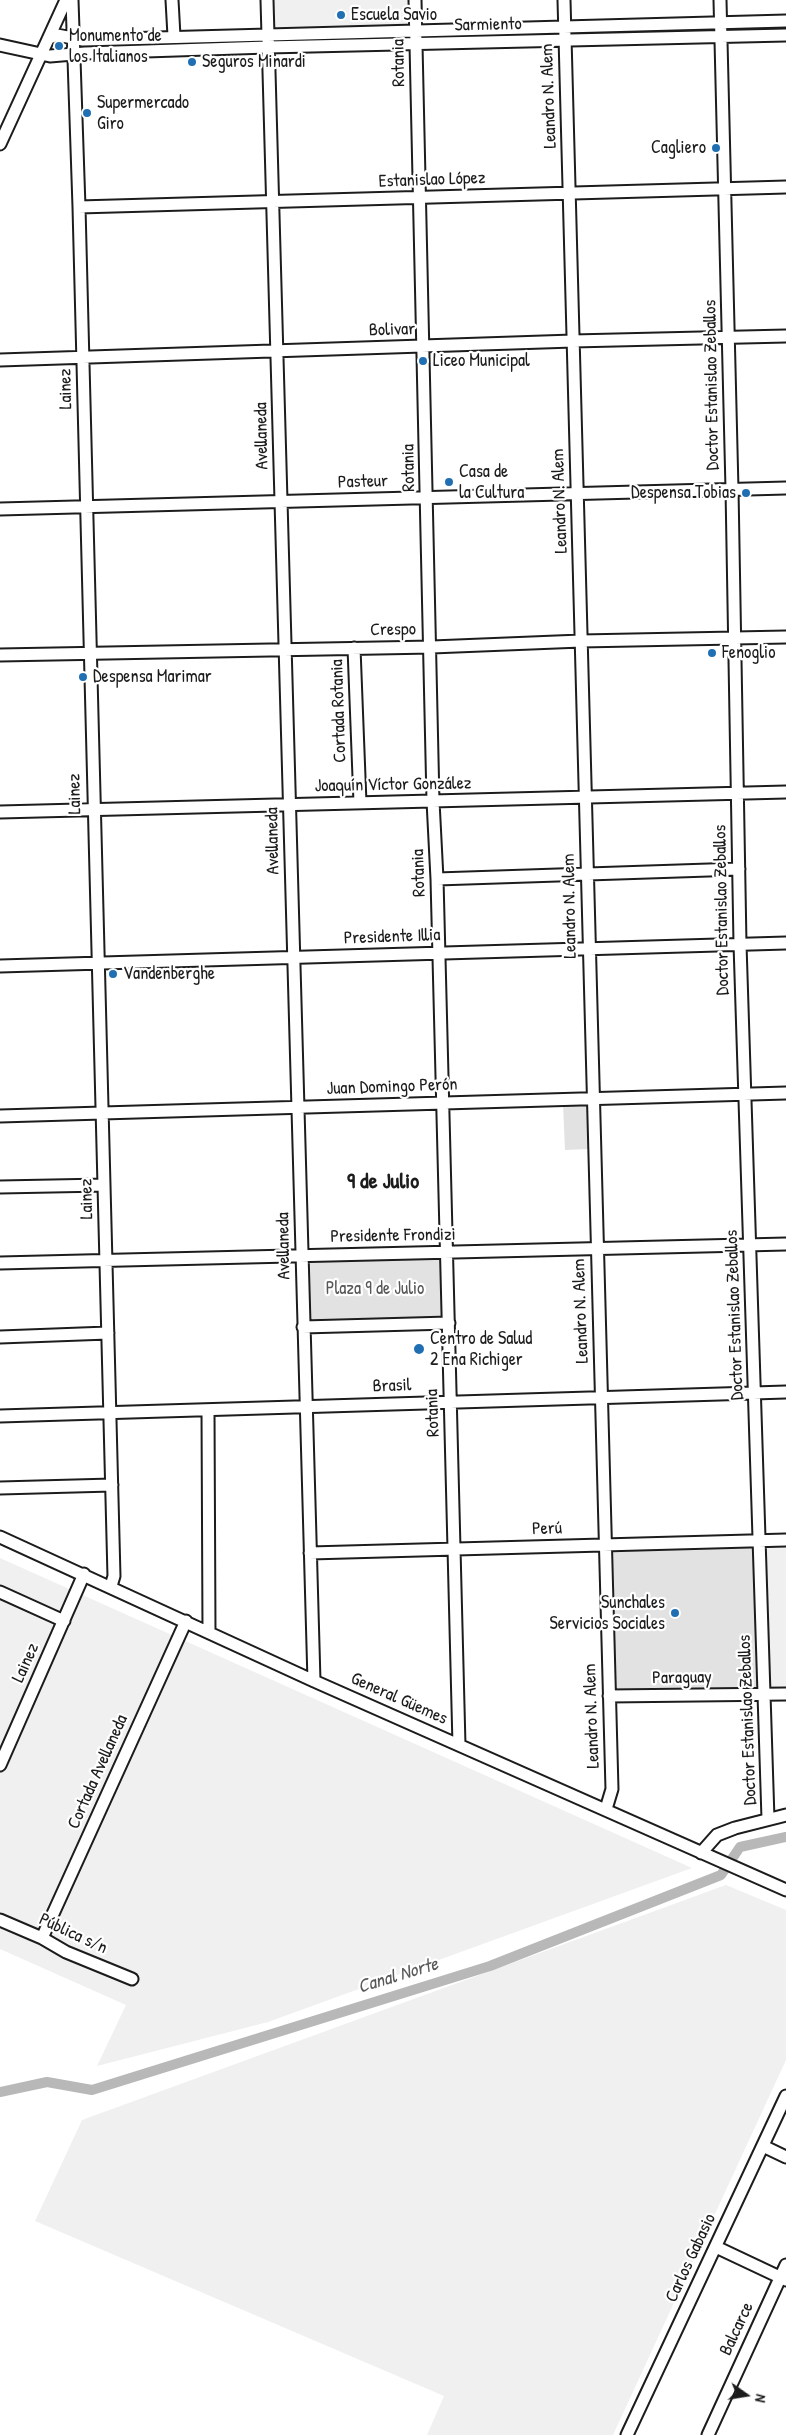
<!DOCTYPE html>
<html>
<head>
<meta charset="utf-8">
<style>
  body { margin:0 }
  #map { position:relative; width:786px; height:2435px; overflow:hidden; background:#fff; font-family:"Patrick Hand",sans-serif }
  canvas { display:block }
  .north { position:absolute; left:721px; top:2370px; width:50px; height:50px; -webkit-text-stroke:4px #fff; paint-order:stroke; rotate:103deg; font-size:14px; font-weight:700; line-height:20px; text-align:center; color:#1c1c1c }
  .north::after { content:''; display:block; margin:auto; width:18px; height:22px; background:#1c1c1c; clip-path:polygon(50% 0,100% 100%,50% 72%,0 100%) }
</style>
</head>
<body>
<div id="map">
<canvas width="786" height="2435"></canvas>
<div class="north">N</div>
</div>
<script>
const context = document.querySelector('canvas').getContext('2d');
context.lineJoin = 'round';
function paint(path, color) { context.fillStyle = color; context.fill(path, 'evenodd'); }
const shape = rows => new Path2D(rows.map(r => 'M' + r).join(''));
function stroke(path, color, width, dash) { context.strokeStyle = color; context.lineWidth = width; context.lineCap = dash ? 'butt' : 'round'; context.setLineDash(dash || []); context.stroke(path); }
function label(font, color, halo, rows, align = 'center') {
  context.font = font + ' "Patrick Hand",sans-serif'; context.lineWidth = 4.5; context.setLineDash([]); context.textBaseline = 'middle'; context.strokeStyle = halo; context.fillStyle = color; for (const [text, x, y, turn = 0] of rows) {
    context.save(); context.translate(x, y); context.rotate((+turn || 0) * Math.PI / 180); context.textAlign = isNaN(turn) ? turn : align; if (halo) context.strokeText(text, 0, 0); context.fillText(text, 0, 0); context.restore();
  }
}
const built = shape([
  [267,0,415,0,416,30,267,33],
  [786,1543,786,1689,770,1689,766,1544],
  [0,1558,692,1868,268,2022,97,2066,126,2005,0,1949],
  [726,1885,786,1910,786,2060,613,2435,427,2435,444,2396,35,2221,82,2120]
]);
const green = shape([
  [563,1104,588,1104,589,1149,565,1150],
  [447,1252,449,1323,303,1327,302,1256],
  [759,1540,764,1694,609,1696,605,1545]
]);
const canal = shape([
  [0,2092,47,2082,92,2090,490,1966,721,1875,740,1847,786,1837]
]);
const minor = shape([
  [72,0,79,207,114,1576,111,1586],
  [172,0,174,36],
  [267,0,314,1681],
  [415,0,433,801,437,879,459,1745],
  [564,0,612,1789,606,1809],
  [720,0,732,489,740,944,768,1819],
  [49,38,57,35,83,40,786,21],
  [0,45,50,56,85,53,268,47,786,35],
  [0,144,66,0],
  [79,207,786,187],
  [0,360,573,341,786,336],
  [0,509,786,488],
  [354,648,360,803],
  [0,655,432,647,581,641,786,637],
  [0,812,786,792],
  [437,879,739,869],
  [0,966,786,943],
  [0,1116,786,1093],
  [0,1187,104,1185],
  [0,1263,786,1244],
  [303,1327,449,1323],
  [0,1337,108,1333],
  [208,1410,209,1632],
  [0,1416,786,1392],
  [0,1488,112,1485],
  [0,1537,314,1681,786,1890],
  [310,1553,786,1540],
  [0,1592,64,1621],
  [609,1696,786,1694],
  [0,1765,84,1574],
  [701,1853,717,1835,735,1828,786,1815],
  [0,1920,42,1938,66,1952,132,1979],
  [42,1938,186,1621],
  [763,2146,786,2157],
  [716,2247,786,2280],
  [627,2435,786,2096],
  [708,2435,786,2265]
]);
const markers = [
  [341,15,5,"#1f6fb2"],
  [59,46,5,"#1f6fb2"],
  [192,62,5,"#1f6fb2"],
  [87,113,5,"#1f6fb2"],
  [716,148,5,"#1f6fb2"],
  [423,361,5,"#1f6fb2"],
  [449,482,5,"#1f6fb2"],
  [746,493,5,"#1f6fb2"],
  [712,653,5,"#1f6fb2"],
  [83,677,5,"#1f6fb2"],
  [113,974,5,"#1f6fb2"],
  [419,1349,6,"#1f6fb2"],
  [675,1613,5,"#1f6fb2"]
];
const poiNames = [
  ["Escuela Savio",351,15],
  ["Monumento de",69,36],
  ["los Italianos",69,57],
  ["Seguros Minardi",202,62],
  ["Supermercado",97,103],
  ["Giro",97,124],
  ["Cagliero",706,148,"right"],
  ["Liceo Municipal",433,361],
  ["Casa de",459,472],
  ["la Cultura",459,493],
  ["Despensa Tobias",736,493,"right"],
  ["Fenoglio",722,653],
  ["Despensa Marimar",93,677],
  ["Vandenberghe",123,974],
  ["Centro de Salud",430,1339],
  ["2 Ena Richiger",430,1360],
  ["Sunchales",665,1603,"right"],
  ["Servicios Sociales",665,1624,"right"]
];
const streetNames = [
  ["Sarmiento",488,25,-1],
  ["Rotania",399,63,-91],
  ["Leandro N. Alem",549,96,-92],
  ["Estanislao López",432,180,-2],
  ["Bolivar",392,330,-2],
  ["Doctor Estanislao Zeballos",712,385,-91],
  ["Lainez",66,389,-91],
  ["Avellaneda",262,436,-91],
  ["Rotania",409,468,-91],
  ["Pasteur",363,482,-2],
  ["Leandro N. Alem",560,501,-92],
  ["Crespo",393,630,-1],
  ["Cortada Rotania",339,711,-92],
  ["Joaquín Víctor González",393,785,-1],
  ["Lainez",75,794,-91],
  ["Avellaneda",273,841,-91],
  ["Rotania",419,873,-92],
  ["Leandro N. Alem",570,906,-91],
  ["Doctor Estanislao Zeballos",722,910,-91],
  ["Presidente Illia",392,937,-2],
  ["Juan Domingo Perón",392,1087,-2],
  ["Lainez",87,1199,-91],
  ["Presidente Frondizi",393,1236,-1],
  ["Avellaneda",284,1246,-91],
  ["Leandro N. Alem",581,1311,-92],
  ["Doctor Estanislao Zeballos",735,1315,-92],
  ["Brasil",392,1386,-2],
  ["Rotania",433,1413,-92],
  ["Perú",547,1529,-2],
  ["Lainez",26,1663,-66],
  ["Paraguay",682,1678,-1],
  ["General Güemes",399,1699,24],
  ["Leandro N. Alem",592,1716,-92],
  ["Doctor Estanislao Zeballos",748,1720,-92],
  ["Cortada Avellaneda",98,1772,-66],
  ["Pública s/n",73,1934,25],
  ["Carlos Gabasio",691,2258,-65],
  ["Balcarce",737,2329,-65]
];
const parkNames = [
  ["Plaza 9 de Julio",375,1289]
];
const waterNames = [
  ["Canal Norte",398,1976,-17]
];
const districtNames = [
  ["9 de Julio",383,1182]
];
paint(built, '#f0f0f0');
paint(green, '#e2e2e2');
stroke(canal, '#b8b8b8', 10);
stroke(minor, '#1c1c1c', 15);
stroke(minor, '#fff', 11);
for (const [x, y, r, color] of markers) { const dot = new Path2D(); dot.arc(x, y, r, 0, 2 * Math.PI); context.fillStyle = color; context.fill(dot); stroke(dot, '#fff', 2); }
label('18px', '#1c1c1c', '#fff', poiNames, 'left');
label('18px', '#1c1c1c', '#fff', streetNames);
label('18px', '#575757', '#fff', parkNames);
label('italic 19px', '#5a5a5a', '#fff', waterNames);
label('bold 22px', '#1c1c1c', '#fff', districtNames);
</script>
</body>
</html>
